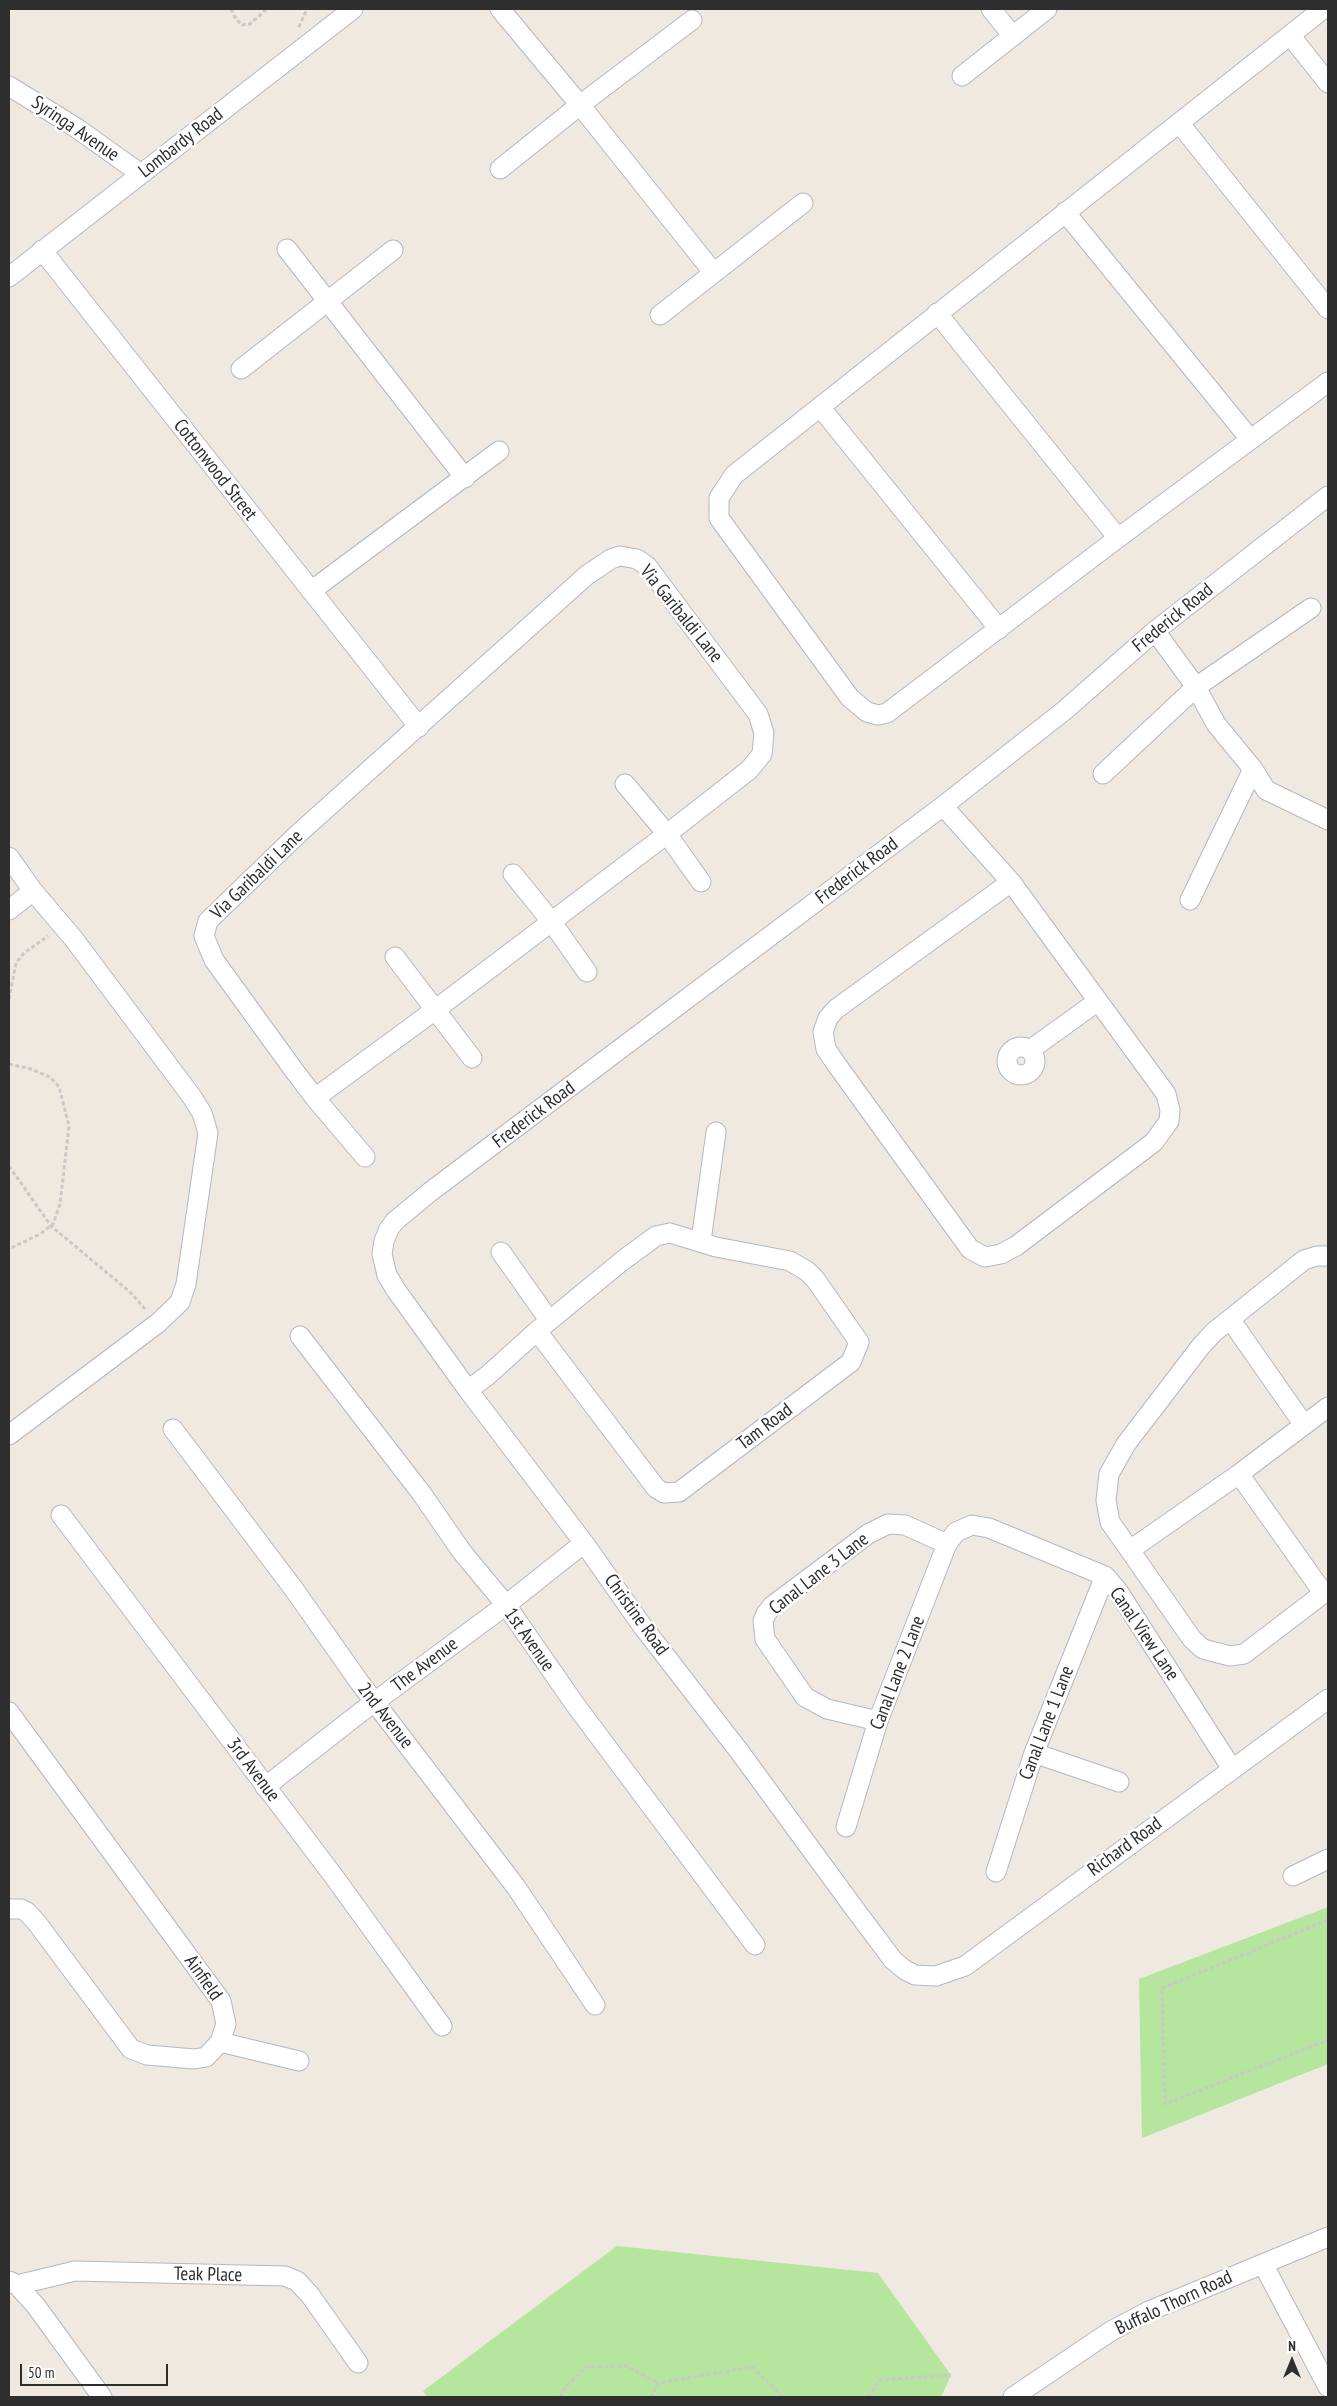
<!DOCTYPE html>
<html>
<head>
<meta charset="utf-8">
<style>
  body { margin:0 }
  #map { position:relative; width:1337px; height:2406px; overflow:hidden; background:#efe9e1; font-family:"PT Sans Narrow",sans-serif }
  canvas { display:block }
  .frame { position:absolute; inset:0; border:10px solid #2e2e2e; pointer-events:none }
  .north { position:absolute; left:1267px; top:2336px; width:50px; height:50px; -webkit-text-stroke:4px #fff; paint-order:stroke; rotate:0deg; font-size:14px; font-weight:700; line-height:20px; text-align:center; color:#2e2e2e }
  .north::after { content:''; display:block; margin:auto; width:18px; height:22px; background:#2e2e2e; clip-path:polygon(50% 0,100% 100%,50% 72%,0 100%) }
  .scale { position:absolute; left:20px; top:2364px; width:148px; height:22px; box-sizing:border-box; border:2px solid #2e2e2e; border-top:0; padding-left:6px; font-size:15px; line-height:18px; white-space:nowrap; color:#2e2e2e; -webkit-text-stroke:4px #fff; paint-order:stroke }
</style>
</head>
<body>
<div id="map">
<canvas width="1337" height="2406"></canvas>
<div class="frame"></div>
<div class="north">N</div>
<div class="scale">50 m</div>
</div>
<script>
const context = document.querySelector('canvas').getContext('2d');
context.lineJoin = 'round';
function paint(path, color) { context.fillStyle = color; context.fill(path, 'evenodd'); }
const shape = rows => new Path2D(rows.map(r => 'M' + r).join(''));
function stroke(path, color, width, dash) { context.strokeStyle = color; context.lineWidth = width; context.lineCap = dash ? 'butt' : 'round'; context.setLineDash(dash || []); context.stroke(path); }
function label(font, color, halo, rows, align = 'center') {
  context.font = font + ' "PT Sans Narrow",sans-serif'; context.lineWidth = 5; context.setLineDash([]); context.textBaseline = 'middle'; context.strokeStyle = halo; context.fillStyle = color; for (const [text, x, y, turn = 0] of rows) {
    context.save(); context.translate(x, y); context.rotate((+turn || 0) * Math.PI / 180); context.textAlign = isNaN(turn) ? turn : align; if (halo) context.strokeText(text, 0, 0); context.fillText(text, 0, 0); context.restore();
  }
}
const green = shape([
  [1328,1907,1328,2064,1142,2138,1139,1979],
  [617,2246,878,2273,951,2375,941,2397,427,2397,423,2391]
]);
const path = shape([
  [231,9,236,19,242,25,250,24,267,9],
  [299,27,307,9],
  [9,999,16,963,24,953,48,936],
  [9,1064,31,1069,50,1077,59,1087,69,1126,60,1204,53,1224,40,1234,9,1249],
  [9,1166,51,1226,130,1292,145,1309],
  [1328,1920,1162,1988,1165,2104,1328,2040],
  [560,2397,566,2386,586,2367,627,2366,658,2383],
  [651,2397,658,2383,752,2367,783,2397],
  [868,2397,880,2380,951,2375]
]);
const minor = shape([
  [500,9,580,105,713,272],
  [991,9,1012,35],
  [1323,9,734,475,719,498,719,518,850,698,867,712,878,715,887,713,1118,538,1328,382],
  [1290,35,1328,83],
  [962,76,1047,9],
  [9,86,78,129,141,174],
  [1180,124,1328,309],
  [500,169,580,105,692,20],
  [1065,212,1250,439],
  [287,249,465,478],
  [42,250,419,727],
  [9,277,353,9],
  [937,313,1118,538],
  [660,315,803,203],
  [241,369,393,250],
  [821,408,999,629],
  [1328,496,1155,631,1065,710,943,806,430,1192,395,1221,389,1229,384,1241,382,1254,387,1275,396,1290,468,1390,584,1543,643,1627,739,1751,854,1908,893,1960,905,1970,915,1975,936,1976,965,1966,1328,1699],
  [311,591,499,451],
  [1155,631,1196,687,1216,724,1253,769,1266,790,1328,820],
  [1103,774,1196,687,1311,608],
  [625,784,667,834,701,882],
  [943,806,1011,882,1166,1094,1170,1110,1169,1121,1154,1142,1016,1246,1001,1254,985,1257,970,1249,834,1061,826,1049,823,1032,828,1018,836,1009,1011,882],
  [9,857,33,891,73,938,192,1097,202,1113,208,1133,186,1284,180,1302,158,1323,9,1435],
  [513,874,551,921,587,972],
  [1190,900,1253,769],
  [9,910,33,891],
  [395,957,472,1058],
  '1007 1061a14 14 0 1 1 28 0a14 14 0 1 1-28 0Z',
  [1030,1050,1098,1001],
  [315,1098,435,1010,667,834,749,770,762,754,764,733,758,714,647,566,637,559,620,556,611,559,587,575,299,833,208,921,204,936,214,960,293,1069,315,1098,365,1157],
  [670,1233,716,1247,790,1261,807,1271,815,1279,859,1342,851,1362,679,1492,664,1493,656,1488,537,1331,622,1261,656,1236,670,1233],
  [701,1241,716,1132],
  [501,1252,549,1320],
  [1328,1256,1317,1256,1304,1260,1214,1332,1201,1346,1126,1444,1109,1474,1106,1500,1110,1522,1192,1639,1203,1649,1230,1656,1244,1654,1328,1590],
  [1230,1319,1304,1425],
  [300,1336,422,1494,462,1552,506,1605,574,1703,755,1945],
  [468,1390,487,1376,537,1331],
  [173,1429,293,1588,360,1683,516,1887,595,2005],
  [1239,1474,1324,1594],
  [61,1515,335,1878,442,2026],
  [1130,1550,1239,1474,1328,1407],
  [9,1712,221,2001,226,2024,220,2042,206,2057,194,2059,147,2055,131,2049,37,1923,27,1912,21,1909,9,1909],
  [878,1721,827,1709,805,1697,765,1639,763,1621,766,1614,772,1606,868,1534,888,1524,905,1525,947,1544],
  [1034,1753,1119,1782],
  [265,1787,361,1712,506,1605,584,1543],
  [846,1827,878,1721,947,1544,956,1532,972,1525,989,1528,1105,1576,1118,1591,1232,1769],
  [996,1872,1034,1753,1105,1576],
  [1293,1876,1328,1859],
  [220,2042,299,2061],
  [1263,2264,1328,2387],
  [9,2281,17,2285,36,2306,102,2397],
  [17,2285,75,2271,285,2276,297,2281,310,2295,358,2363],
  [1013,2397,1111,2331,1149,2311,1328,2237]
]);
const streetNames = [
  ["Syringa Avenue",75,129,34],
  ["Lombardy Road",181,143,-38],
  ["Cottonwood Street",215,470,52],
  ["Via Garibaldi Lane",681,614,51],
  ["Frederick Road",1173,618,-39],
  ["Frederick Road",857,871,-37],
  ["Via Garibaldi Lane",257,875,-44],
  ["Frederick Road",534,1115,-37],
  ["Tam Road",765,1427,-37],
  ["Canal Lane 3 Lane",819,1574,-38],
  ["Christine Road",636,1615,54],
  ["Canal View Lane",1144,1634,56],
  ["1st Avenue",529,1640,55],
  ["The Avenue",425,1665,-37],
  ["Canal Lane 2 Lane",898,1673,-69],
  ["2nd Avenue",385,1716,52],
  ["Canal Lane 1 Lane",1047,1723,-69],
  ["3rd Avenue",253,1770,53],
  ["Richard Road",1125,1847,-36],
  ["Ainfield",203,1978,55],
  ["Teak Place",208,2275,1],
  ["Buffalo Thorn Road",1174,2303,-25]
];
paint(green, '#b6e59e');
stroke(minor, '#b4b7c1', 21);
stroke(path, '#c9c9c9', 3, [4, 2.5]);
stroke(minor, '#fff', 19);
label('19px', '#2e2e2e', '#fff', streetNames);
</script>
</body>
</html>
